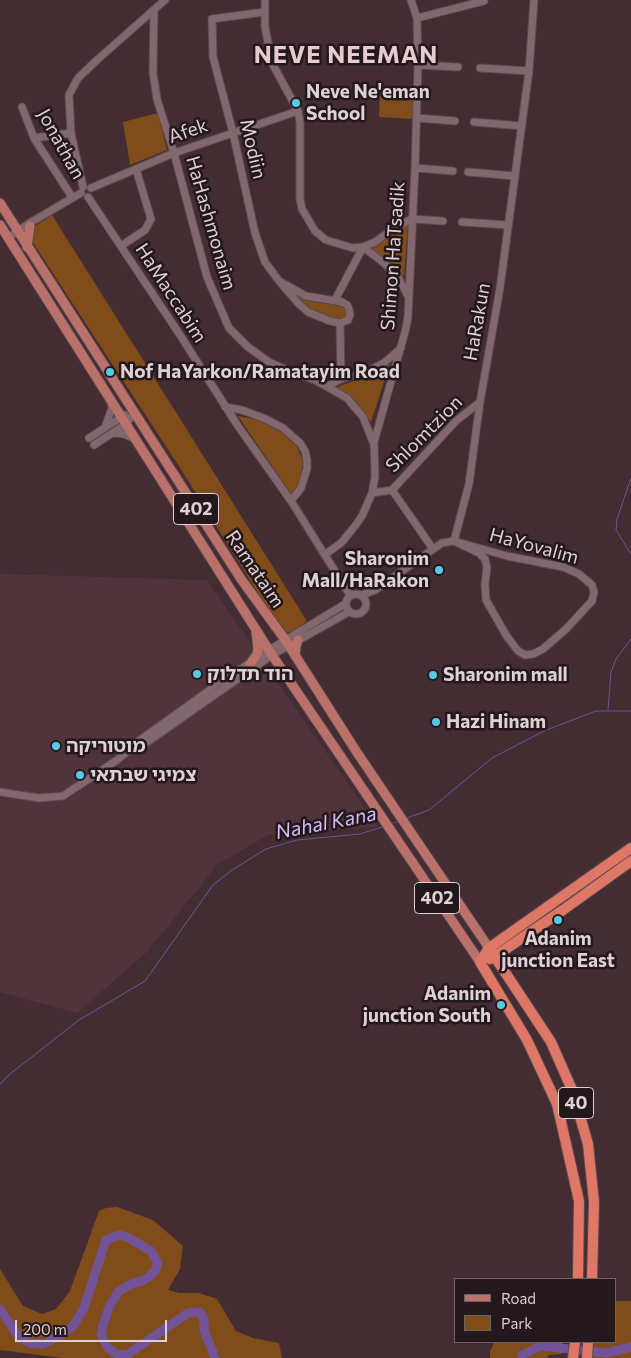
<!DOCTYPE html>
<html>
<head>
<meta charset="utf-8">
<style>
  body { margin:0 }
  #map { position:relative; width:631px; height:1358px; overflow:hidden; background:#432c32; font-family:Commissioner,sans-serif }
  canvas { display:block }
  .legend { position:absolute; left:454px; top:1278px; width:162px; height:65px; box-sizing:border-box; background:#23181b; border:1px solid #6e6265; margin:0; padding:6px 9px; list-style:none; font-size:15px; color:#dfd0d4 }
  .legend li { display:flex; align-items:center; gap:10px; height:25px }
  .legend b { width:25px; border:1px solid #6e6265 }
  .scale { position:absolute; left:15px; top:1320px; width:152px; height:22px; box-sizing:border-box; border:2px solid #dfd0d4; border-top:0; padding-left:6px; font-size:15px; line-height:18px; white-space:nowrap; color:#dfd0d4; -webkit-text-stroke:4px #23181b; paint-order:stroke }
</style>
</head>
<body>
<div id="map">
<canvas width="631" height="1358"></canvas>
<ul class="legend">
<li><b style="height:6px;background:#b97169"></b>Road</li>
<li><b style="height:14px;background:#804c1a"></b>Park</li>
</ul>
<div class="scale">200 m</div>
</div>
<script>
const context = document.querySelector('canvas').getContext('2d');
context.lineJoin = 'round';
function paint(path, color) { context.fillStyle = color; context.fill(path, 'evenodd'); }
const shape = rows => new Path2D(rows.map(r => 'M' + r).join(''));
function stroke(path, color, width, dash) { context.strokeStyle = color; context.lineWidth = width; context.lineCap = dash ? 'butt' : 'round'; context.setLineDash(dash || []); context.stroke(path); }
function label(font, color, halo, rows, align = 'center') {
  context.font = font + ' Commissioner,"Noto Sans Hebrew",sans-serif'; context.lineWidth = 5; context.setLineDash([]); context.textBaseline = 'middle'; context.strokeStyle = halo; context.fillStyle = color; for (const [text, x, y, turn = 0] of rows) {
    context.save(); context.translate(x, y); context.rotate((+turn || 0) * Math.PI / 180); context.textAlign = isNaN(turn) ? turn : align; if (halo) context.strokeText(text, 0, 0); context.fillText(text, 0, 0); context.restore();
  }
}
const built = shape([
  [0,574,207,580,378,827,270,834,218,864,148,951,77,1013,0,992]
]);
const green = shape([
  [380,90,414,91,413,119,379,117],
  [158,113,167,150,130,165,123,122],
  [52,215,307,621,292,632,286,633,281,630,182,471,26,232],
  [408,224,404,277,392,264,372,249,398,230],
  [294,294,315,302,342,306,346,311,346,315,342,319,333,319,313,311],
  [390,364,371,422,355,400,337,387,374,374],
  [238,416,256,419,268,425,281,432,296,445,303,461,302,470,299,483,291,494],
  [117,1207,153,1220,183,1246,180,1269,168,1290,180,1293,199,1293,217,1299,236,1331,253,1338,279,1343,282,1358,62,1358,0,1350,0,1269,23,1306,42,1314,56,1309,70,1291,99,1211,106,1208],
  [615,1301,631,1301,631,1358,591,1358,592,1342,615,1342],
  [494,1342,563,1342,562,1354,549,1355,547,1358,490,1358,490,1352]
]);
const stream = shape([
  [631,478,617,519,616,530,631,554],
  [608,710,611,672,616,659,631,639],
  [407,818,429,810,492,758,544,731,596,711,631,711],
  [391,824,399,821],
  [0,1084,10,1074,79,1020,145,981,213,885,232,870,266,849,297,840,360,834,382,827]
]);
const river = shape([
  [0,1309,18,1336,29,1343,43,1344,60,1336,74,1325,84,1308,106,1240,119,1235,127,1237,151,1251,158,1263,155,1271,149,1277,142,1281,133,1283,119,1291,110,1305,103,1325,101,1335,107,1347,117,1355,128,1354,188,1313,200,1312,204,1319,204,1330,215,1358],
  [522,1358,522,1355,541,1346,606,1353,631,1347]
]);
const minor = shape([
  [265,0,265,27,272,63,298,111,300,123,300,199,302,209,315,231,326,240,353,248,363,247,375,242,396,227,412,219,443,221],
  [154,11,153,73,157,99,174,153,207,277,229,328,248,347,269,362,291,372,315,380,347,398,363,417,373,442],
  [264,12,212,19,213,57,233,133,255,233,265,262,279,281,299,304,308,312,330,321,340,323,348,320,350,315,349,309,347,305,342,302,306,296,279,281],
  [417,18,484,1],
  [418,65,458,67],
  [480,68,529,71],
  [22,107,34,138,72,197],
  [417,118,455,121],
  [474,122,522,126],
  [34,138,71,133],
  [415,168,453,171],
  [468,172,515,176],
  [83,187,71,133,69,95,78,78,97,60,165,0],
  [91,188,174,153,298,111],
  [88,197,180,335,238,426,291,501,350,595],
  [462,222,508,225],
  [8,238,28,224,81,193],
  [121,246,145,230,151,219,136,169],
  [363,247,384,263,398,277,408,296],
  [335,300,363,247],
  [340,323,341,379],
  [328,386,341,379,370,370,384,363,401,348],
  [225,407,242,410,266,419,283,428,300,443,305,451,307,460,307,469,301,488,291,501],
  [105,427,112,408,111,402],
  [113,433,124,434,135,439],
  [89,438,125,415],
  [94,445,126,424,134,413],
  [392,490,456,421,480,402],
  [372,493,392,490,433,549],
  [454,541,507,556,563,567,579,574,592,585,594,592,592,601,566,629,543,649,533,654,525,655,518,651,506,635,486,600,485,584,487,567,485,559,479,553,454,541],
  [326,554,342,542,355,526,362,516,372,493,375,477,374,442,405,332,408,317,415,168,418,65,417,18,411,0],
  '346 604a10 10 0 1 1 20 0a10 10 0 1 1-20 0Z',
  [362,595,375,590,442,543,454,541,469,484,480,402,500,288,529,71,534,0],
  [128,751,136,750,272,655,349,612],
  [0,792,39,798,63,796,117,760,128,751,133,745,218,684,269,650,345,604]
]);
const major = shape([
  [0,203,241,579,286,641,356,751,489,948],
  [0,225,272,655,480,962],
  [27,247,30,226],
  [295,656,296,646,298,640],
  [250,664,257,654,258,649,256,632]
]);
const highway = shape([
  [489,948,551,1042,573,1092,588,1144,594,1202,592,1279],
  [490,959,494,957,563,910,631,861],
  [480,962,527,1040,557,1104,579,1201,578,1279],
  [480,962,489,948,631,848],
  [573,1358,575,1342],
  [587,1358,588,1342]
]);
const markers = [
  [296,103,5,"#58c9e3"],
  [110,372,5,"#58c9e3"],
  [439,570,5,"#58c9e3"],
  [197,674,5,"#58c9e3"],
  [433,675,5,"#58c9e3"],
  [436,722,5,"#58c9e3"],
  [56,746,5,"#58c9e3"],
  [80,775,5,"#58c9e3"],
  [558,920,5,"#58c9e3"],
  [501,1005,5,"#58c9e3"]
];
const shields = [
  [196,509,45],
  [437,898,45],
  [576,1103,35]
];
const shieldNames = [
  ["402",196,509],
  ["402",437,898],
  ["40",576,1103]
];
const poiNames = [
  ["Neve Ne'eman",306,92],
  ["School",306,114],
  ["Nof HaYarkon/Ramatayim Road",120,372],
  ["Sharonim",429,559,"right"],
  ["Mall/HaRakon",429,581,"right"],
  ["הוד תדלוק",207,674],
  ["Sharonim mall",443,675],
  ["Hazi Hinam",446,722],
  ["מוטוריקה",66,746],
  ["צמיגי שבתאי",90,775],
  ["Adanim",558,939,"center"],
  ["junction East",558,961,"center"],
  ["Adanim",491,994,"right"],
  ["junction South",491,1016,"right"]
];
const streetNames = [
  ["Afek",188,131,-19],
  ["Jonathan",61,144,61],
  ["Modiin",253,149,77],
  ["HaHashmonaim",211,223,74],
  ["Shimon HaTsadik",393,256,-86],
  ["HaMaccabim",171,293,57],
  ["HaRakun",477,322,-80],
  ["Shlomtzion",424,434,-45],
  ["HaYovalim",534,546,15],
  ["Ramataim",255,569,56]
];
const waterNames = [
  ["Nahal Kana",326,823,-11]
];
const districtNames = [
  ["NEVE NEEMAN",346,55]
];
paint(built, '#51333c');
paint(green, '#804c1a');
stroke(stream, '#725397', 1);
stroke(river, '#725397', 9);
stroke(minor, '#5c494e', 9);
stroke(major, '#5c494e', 11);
stroke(highway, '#5c494e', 12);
stroke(minor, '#82686e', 7);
stroke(major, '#b97169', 9);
stroke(highway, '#de7765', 10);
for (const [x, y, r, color] of markers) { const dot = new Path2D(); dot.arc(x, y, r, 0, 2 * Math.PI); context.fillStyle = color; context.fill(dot); stroke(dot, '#23181b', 2); }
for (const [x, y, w] of shields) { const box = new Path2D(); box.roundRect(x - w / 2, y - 15.5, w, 31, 4); context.fillStyle = '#23181b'; context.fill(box); stroke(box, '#dfd0d4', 1); }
label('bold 18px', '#dfd0d4', null, shieldNames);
label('bold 19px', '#dfd0d4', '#23181b', poiNames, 'left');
label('19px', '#dfd0d4', '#23181b', streetNames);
label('italic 20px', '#d3bbf5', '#23181b', waterNames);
context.letterSpacing = '1px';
label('bold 24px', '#e8cad1', '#23181b', districtNames);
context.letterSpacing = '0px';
</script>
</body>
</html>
